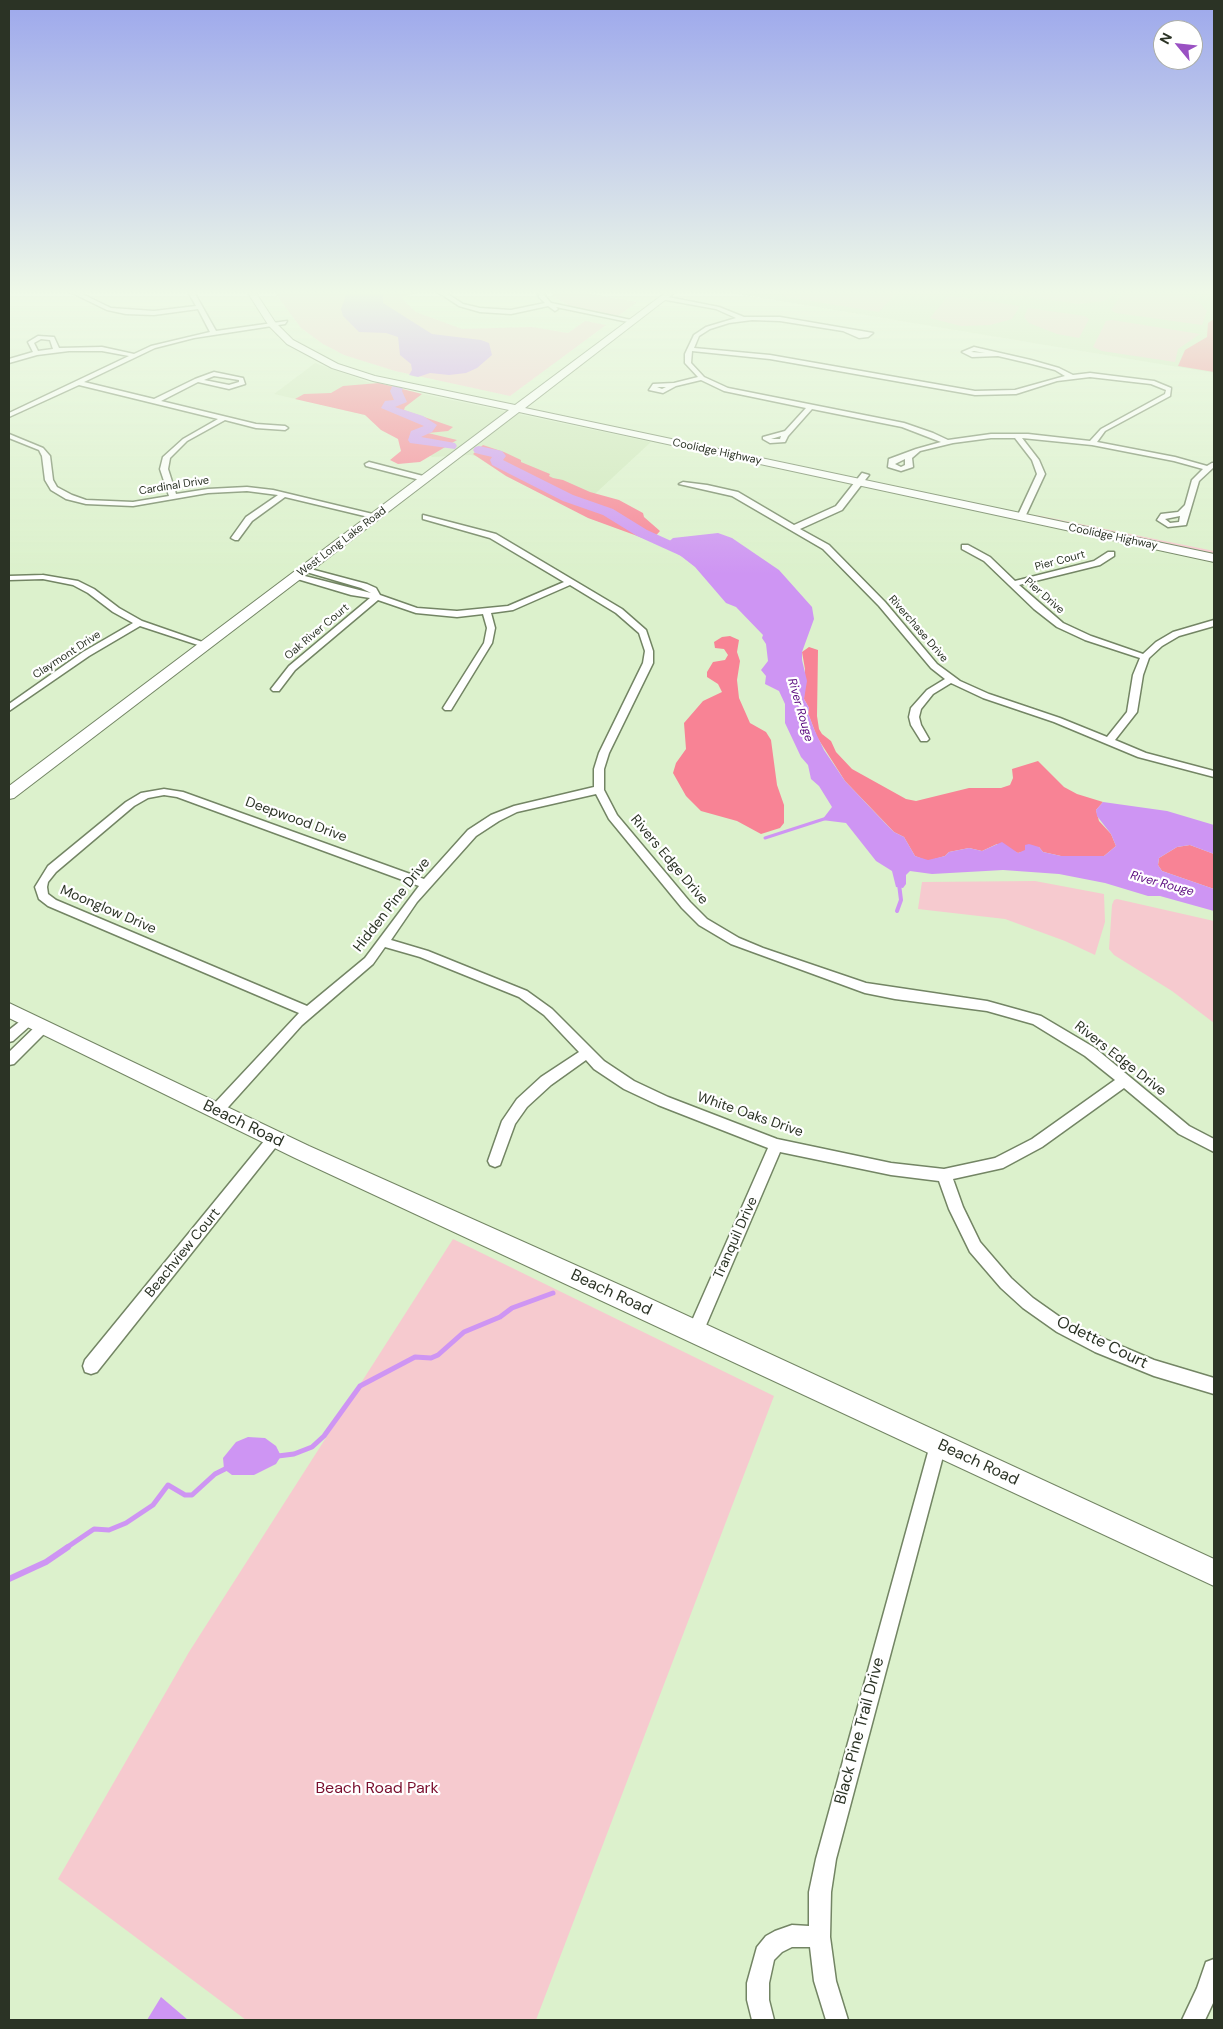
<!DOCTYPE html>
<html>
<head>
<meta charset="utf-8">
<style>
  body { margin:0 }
  #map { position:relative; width:1223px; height:2029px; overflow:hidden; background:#dcf1cc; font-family:"DM Sans",sans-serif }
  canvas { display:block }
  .frame { position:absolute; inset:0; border:10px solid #2b3325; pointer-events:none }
  .north { position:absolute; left:1153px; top:20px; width:50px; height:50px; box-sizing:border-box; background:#fff; border:1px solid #aaada8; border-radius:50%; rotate:298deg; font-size:14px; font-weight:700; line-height:20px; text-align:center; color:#2b3325 }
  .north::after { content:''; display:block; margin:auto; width:18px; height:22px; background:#9a51c3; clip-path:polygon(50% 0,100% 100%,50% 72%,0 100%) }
</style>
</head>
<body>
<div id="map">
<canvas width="1223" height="2029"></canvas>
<div class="frame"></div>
<div class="north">N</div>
</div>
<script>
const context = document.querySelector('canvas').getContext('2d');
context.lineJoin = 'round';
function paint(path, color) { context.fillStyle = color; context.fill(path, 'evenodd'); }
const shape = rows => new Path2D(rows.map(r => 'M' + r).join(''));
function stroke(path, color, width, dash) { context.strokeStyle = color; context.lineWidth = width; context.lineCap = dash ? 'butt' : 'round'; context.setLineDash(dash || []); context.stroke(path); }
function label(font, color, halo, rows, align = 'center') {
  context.font = font + ' "DM Sans",sans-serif'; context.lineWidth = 4.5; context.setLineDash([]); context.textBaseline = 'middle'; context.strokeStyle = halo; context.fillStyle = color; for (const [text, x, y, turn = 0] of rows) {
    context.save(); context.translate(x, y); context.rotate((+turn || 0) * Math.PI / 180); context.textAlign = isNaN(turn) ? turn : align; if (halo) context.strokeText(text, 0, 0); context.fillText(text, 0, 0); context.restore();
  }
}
const built = shape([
  [714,290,1214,290,1214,373],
  [315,363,371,383,651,442,584,504,497,462,471,455,432,457,365,415,274,394]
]);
const green = shape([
  [273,290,421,291,401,298,416,312,462,329,532,327,568,333,585,321,606,325,510,396,395,371,344,355,323,344,301,328],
  [550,290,567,290,637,302,618,316,570,306,554,297],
  [788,290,876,290,896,293,879,312,781,296],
  [986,290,1109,290,1112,294,1104,301,1078,304],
  [1125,290,1160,290,1179,294,1198,301,1207,311,1202,325,1116,313,1111,310],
  [952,296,1020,306,1012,319,990,325,961,326,930,318,947,297],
  [1028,308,1085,316,1089,319,1079,338,1057,334,1029,323,1024,317],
  [1112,320,1200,334,1178,349,1175,362,1102,351,1093,347,1106,321],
  [1036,515,1214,551,1214,555,1042,519],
  [1035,881,1104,894,1105,922,1095,955,1065,941,1005,919,918,909,922,882],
  [1117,899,1214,921,1214,1023,1172,991,1114,955,1109,949,1112,905,1114,900],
  [453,1239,774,1396,536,2020,246,2020,58,1879,189,1652]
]);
const forest = shape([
  [1214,319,1214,372,1178,366,1185,350,1207,337,1208,323],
  [379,383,422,394,405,407,404,410,453,427,448,431,428,433,457,440,420,462,398,464,390,460,401,451,398,439,381,430,365,415,295,399,304,394,331,393,343,386],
  [483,445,504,452,521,460,521,462,550,474,549,476,553,478,563,480,590,492,619,500,643,513,644,517,660,531,651,541,588,518,506,476,473,454],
  [730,636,739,640,737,652,740,661,737,680,739,698,750,723,766,732,771,740,777,785,784,805,784,823,780,828,761,834,737,821,701,811,686,796,673,773,676,763,686,749,684,723,703,701,722,692,718,684,707,677,707,672,713,662,725,660,728,655,724,649,715,648,714,642,722,637],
  [809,647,818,650,817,716,819,729,822,734,831,741,836,752,852,769,906,799,916,801,969,788,1001,788,1010,785,1013,778,1012,769,1038,761,1064,787,1077,794,1103,802,1096,810,1099,821,1111,834,1116,846,1104,856,1061,856,1043,852,1039,847,1018,853,997,844,982,851,969,848,949,852,945,856,928,861,915,856,904,837,894,832,845,781,817,737,808,713,809,708,804,699,805,669,802,652],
  [1190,845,1214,854,1214,889,1162,871,1158,865,1159,858,1177,847]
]);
const water = shape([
  [348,290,383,290,383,303,432,334,481,340,489,343,492,355,477,368,466,373,449,375,430,373,418,377,409,375,412,370,411,364,400,355,398,337,386,333,359,332,343,316,341,309],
  [718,533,732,538,779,570,812,607,814,619,802,652,802,660,807,681,804,699,809,708,808,713,814,729,824,750,845,781,884,822,894,832,904,837,915,856,928,860,945,856,949,852,969,848,982,851,1002,842,1018,853,1025,850,1025,845,1029,844,1039,847,1043,852,1061,856,1104,856,1116,846,1111,834,1097,816,1096,810,1103,802,1167,811,1214,825,1214,854,1190,845,1177,847,1159,858,1158,865,1162,871,1214,889,1214,911,1160,896,1148,896,1105,883,1059,874,1003,870,932,874,910,871,906,875,906,884,903,888,896,887,892,871,876,861,846,823,822,820,832,807,819,786,811,779,808,765,801,757,785,723,785,704,779,691,765,684,766,676,761,670,768,661,766,644,762,638,763,635,736,607,726,603,695,567,677,553,663,547,673,538],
  [248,1437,265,1438,276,1446,281,1456,276,1464,254,1475,232,1475,224,1469,223,1458,236,1442],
  [161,1997,188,2020,147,2020]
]);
const streamFar3 = shape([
  [765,838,827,818]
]);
const streamFar2 = shape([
  [897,911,901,900,899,884]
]);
const streamFar1 = shape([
  [278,1456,294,1454,312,1447,324,1436,360,1386,415,1357,431,1358,438,1355,464,1332,500,1317,512,1308,553,1293],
  [66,1548,94,1529,109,1530,126,1523,153,1505,168,1485,185,1495,192,1495,215,1474,227,1468]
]);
const stream = shape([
  [9,1579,46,1562,68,1547]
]);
const river = shape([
  [397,384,403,387,402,391,407,402,395,407,423,416,437,425,432,432,421,437,455,443,457,446,455,449,410,443,408,440,411,431,424,426,381,408,385,401,394,400,390,391,393,385,397,384],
  [479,446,502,451,506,456,503,460,573,495,613,509,647,530,700,554,702,557,700,560,690,560,637,536,603,515,563,501,492,465,490,460,492,457,475,453,473,450,475,447,479,446]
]);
const street = shape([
  [66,290,74,290,111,308,154,311,196,306,187,290,193,290,216,331,287,321,285,324,194,338,155,348,84,382,154,399,195,379,214,372,243,378,245,384,229,389,198,382,161,401,256,424,285,426,288,428,285,430,256,428,225,420,187,441,170,458,168,469,176,494,208,489,247,487,273,490,377,515,377,519,285,497,252,521,238,540,235,540,231,538,246,517,278,495,247,491,208,493,133,506,86,504,66,499,51,490,45,480,42,456,39,450,9,438,9,434,43,448,50,456,53,480,57,487,72,495,86,500,133,502,169,496,160,469,163,457,183,439,218,419,79,385,9,417,9,413,129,356,102,351,69,351,37,355,9,363,9,359,33,352,28,342,38,336,54,337,59,348,102,347,134,354,151,346,210,332,198,309,154,315,126,314,107,310,66,290],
  [41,339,50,340,53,349,38,351,34,343,41,339],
  [214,376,239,380,239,382,229,385,204,380,214,376],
  [435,290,442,290,463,304,480,308,511,310,545,303,539,297,537,290,543,290,545,296,551,303,636,321,633,323,556,307,558,309,555,311,548,306,511,314,480,312,459,306,435,290],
  [663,296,719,307,744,317,780,317,873,333,868,337,859,338,843,331,780,321,752,320,729,323,710,329,699,336,694,348,770,355,975,391,1015,390,1065,376,1055,370,1028,363,998,356,972,357,962,352,974,347,1031,360,1059,368,1073,375,1090,373,1154,381,1171,388,1170,396,1105,431,1097,442,1175,457,1207,466,1212,463,1214,463,1214,467,1199,481,1186,525,1168,527,1157,520,1161,514,1178,512,1185,505,1192,480,1203,469,1174,461,1092,445,1022,438,1039,460,1045,474,1025,517,1021,519,1017,517,1037,474,1032,460,1015,438,991,438,953,443,920,451,912,458,913,467,901,471,888,467,889,459,916,449,941,442,902,427,812,409,788,436,785,442,770,443,763,439,763,437,785,431,806,408,724,391,701,380,676,386,663,393,649,390,653,384,674,383,698,377,685,363,685,354,694,335,706,327,736,318,716,309,661,299,663,296],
  [692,351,770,359,975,395,1016,394,1057,381,1090,377,1151,384,1166,390,1165,394,1101,429,1090,441,1028,434,991,434,948,440,933,433,904,423,728,388,704,377,691,363,692,351],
  [974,351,985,353,971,352,974,351],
  [657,387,666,387,662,389,657,387],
  [781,436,780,439,771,439,781,436],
  [905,459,905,465,901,467,895,464,905,459],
  [1180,516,1179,522,1170,523,1165,519,1180,516],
  [369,462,427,477,428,479,424,481,366,466,365,464,369,462],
  [862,473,869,475,842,510,800,529,829,545,885,602,937,664,960,681,989,694,1060,718,1107,737,1127,712,1133,675,1140,658,1085,640,1057,627,1034,609,984,561,962,549,962,545,968,545,990,557,1015,581,1094,561,1108,552,1114,552,1114,556,1100,565,1019,585,1063,623,1091,636,1143,654,1156,642,1173,632,1214,620,1214,626,1179,636,1162,646,1149,658,1143,675,1137,712,1115,740,1146,753,1214,771,1214,777,1138,757,1054,722,983,698,951,683,933,694,921,709,919,717,921,725,929,739,927,741,921,741,911,725,909,717,911,708,927,690,945,679,931,668,879,606,823,549,732,496,679,484,683,482,707,485,738,492,794,525,836,506,862,473],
  [423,515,496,534,622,609,646,630,653,651,653,663,609,753,604,769,604,790,617,815,690,902,707,919,739,938,763,948,866,983,987,1001,1041,1016,1095,1048,1189,1126,1214,1139,1214,1152,1179,1134,1124,1088,1042,1147,1003,1168,953,1179,963,1207,980,1242,1011,1278,1033,1298,1067,1322,1107,1340,1154,1360,1214,1378,1214,1394,1154,1376,1095,1352,1057,1332,1023,1308,1001,1288,970,1252,949,1209,939,1181,891,1175,780,1152,701,1337,695,1340,689,1337,687,1332,768,1148,658,1105,624,1089,594,1069,586,1060,551,1085,527,1107,515,1124,500,1165,495,1167,490,1165,488,1161,502,1121,517,1099,541,1077,579,1052,544,1015,519,997,420,957,385,947,373,964,302,1025,221,1115,216,1117,211,1115,209,1111,211,1107,299,1013,48,906,39,899,35,887,48,866,126,802,141,793,164,789,183,792,424,879,468,830,491,815,514,806,594,787,594,769,599,753,643,663,645,651,639,633,616,613,570,585,513,610,491,613,495,628,492,643,451,710,445,710,443,708,484,643,487,628,483,614,457,617,416,613,378,600,295,670,279,691,273,691,271,689,289,666,370,598,351,595,294,578,294,574,297,574,371,593,361,588,303,571,303,567,367,584,376,588,380,595,417,608,457,611,508,606,564,582,490,538,423,519,423,515],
  [596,794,609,819,682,908,699,925,731,944,865,993,895,999,987,1011,1033,1024,1085,1056,1115,1080,1032,1139,995,1158,944,1169,891,1163,777,1139,668,1097,634,1081,604,1061,552,1009,527,991,428,951,391,940,417,902,476,836,499,821,517,812,596,794],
  [164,795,177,797,419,886,365,958,307,1006,56,900,48,894,47,887,48,882,56,872,134,806,148,798,164,795],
  [43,575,78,581,94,589,119,608,142,621,211,645,204,647,140,626,89,656,9,711,9,704,83,652,133,623,113,612,88,593,73,585,43,579,9,580,9,576,43,575],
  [28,1015,32,1016,34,1020,32,1024,13,1041,9,1042,9,1030,28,1015],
  [43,1022,47,1023,49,1027,47,1031,14,1064,9,1065,9,1052,39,1023,43,1022],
  [274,1133,279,1135,281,1139,279,1143,97,1372,91,1374,85,1372,83,1366,85,1360,269,1135,274,1133],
  [938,1437,944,1439,946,1445,836,1859,831,1892,830,1937,836,1981,848,2020,826,2020,814,1981,810,1947,792,1947,782,1952,774,1960,769,1983,769,2000,774,2020,752,2020,747,2000,747,1983,757,1947,766,1936,775,1931,792,1925,809,1926,809,1892,816,1859,930,1445,932,1439,938,1437],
  [1214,1959,1214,2001,1205,2020,1182,2020,1197,1988,1206,1962,1214,1959]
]);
const secondary = shape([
  [246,290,254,290,275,322,293,340,338,364,375,376,515,405,669,290,678,290,525,408,1214,554,1214,562,519,412,14,798,9,799,9,786,509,410,373,381,332,368,287,344,269,326,246,290],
  [9,1003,309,1146,638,1293,1214,1559,1214,1586,295,1158,9,1018,9,1003]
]);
const farStreetnames = [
  ["Coolidge Highway",717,452,12],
  ["Cardinal Drive",174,486,-9],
  ["Coolidge Highway",1113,537,12],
  ["West Long Lake Road",342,542,-37],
  ["Pier Court",1060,561,-15],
  ["Pier Drive",1044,596,41],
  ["Riverchase Drive",918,629,49],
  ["Oak River Court",317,632,-40],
  ["Claymont Drive",67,655,-33]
];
const farWaternames = [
  ["River Rouge",800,710,74],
  ["River Rouge",1162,884,15]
];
const streetNames = [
  ["Deepwood Drive",296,820,20],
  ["Rivers Edge Drive",669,860,50],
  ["Hidden Pine Drive",392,905,-52],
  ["Moonglow Drive",108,910,23],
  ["Rivers Edge Drive",1120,1059,38],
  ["White Oaks Drive",750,1115,19],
  ["Tranquil Drive",736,1238,-66],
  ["Beachview Court",183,1253,-51]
];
const nearStreetnames = [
  ["Beach Road",243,1124,26],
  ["Beach Road",611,1293,25],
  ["Odette Court",1102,1343,26],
  ["Beach Road",978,1463,25],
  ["Black Pine Trail Drive",860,1731,-75]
];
const nearParknames = [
  ["Beach Road Park",377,1789]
];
paint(built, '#d0e8bc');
paint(green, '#f6cacf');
paint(forest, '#f88395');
paint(water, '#ce95f3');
stroke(streamFar3, '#ce95f3', 3);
stroke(streamFar2, '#ce95f3', 4);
stroke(streamFar1, '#ce95f3', 5);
stroke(stream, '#ce95f3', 6);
paint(river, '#ce95f3');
stroke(street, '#738564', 3);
stroke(secondary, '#738564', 2);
paint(street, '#fff');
paint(secondary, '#fff');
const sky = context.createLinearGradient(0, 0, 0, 574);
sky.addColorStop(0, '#9da8ec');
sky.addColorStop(0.51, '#eff9e8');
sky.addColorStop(1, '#eff9e800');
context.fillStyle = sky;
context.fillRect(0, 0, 1223, 574);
label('11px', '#2b3325', '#fff', farStreetnames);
label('italic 12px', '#5a097e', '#fff', farWaternames);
label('14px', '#2b3325', '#fff', streetNames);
label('16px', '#2b3325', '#fff', nearStreetnames);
label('16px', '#790f2e', '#fff', nearParknames);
</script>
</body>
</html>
